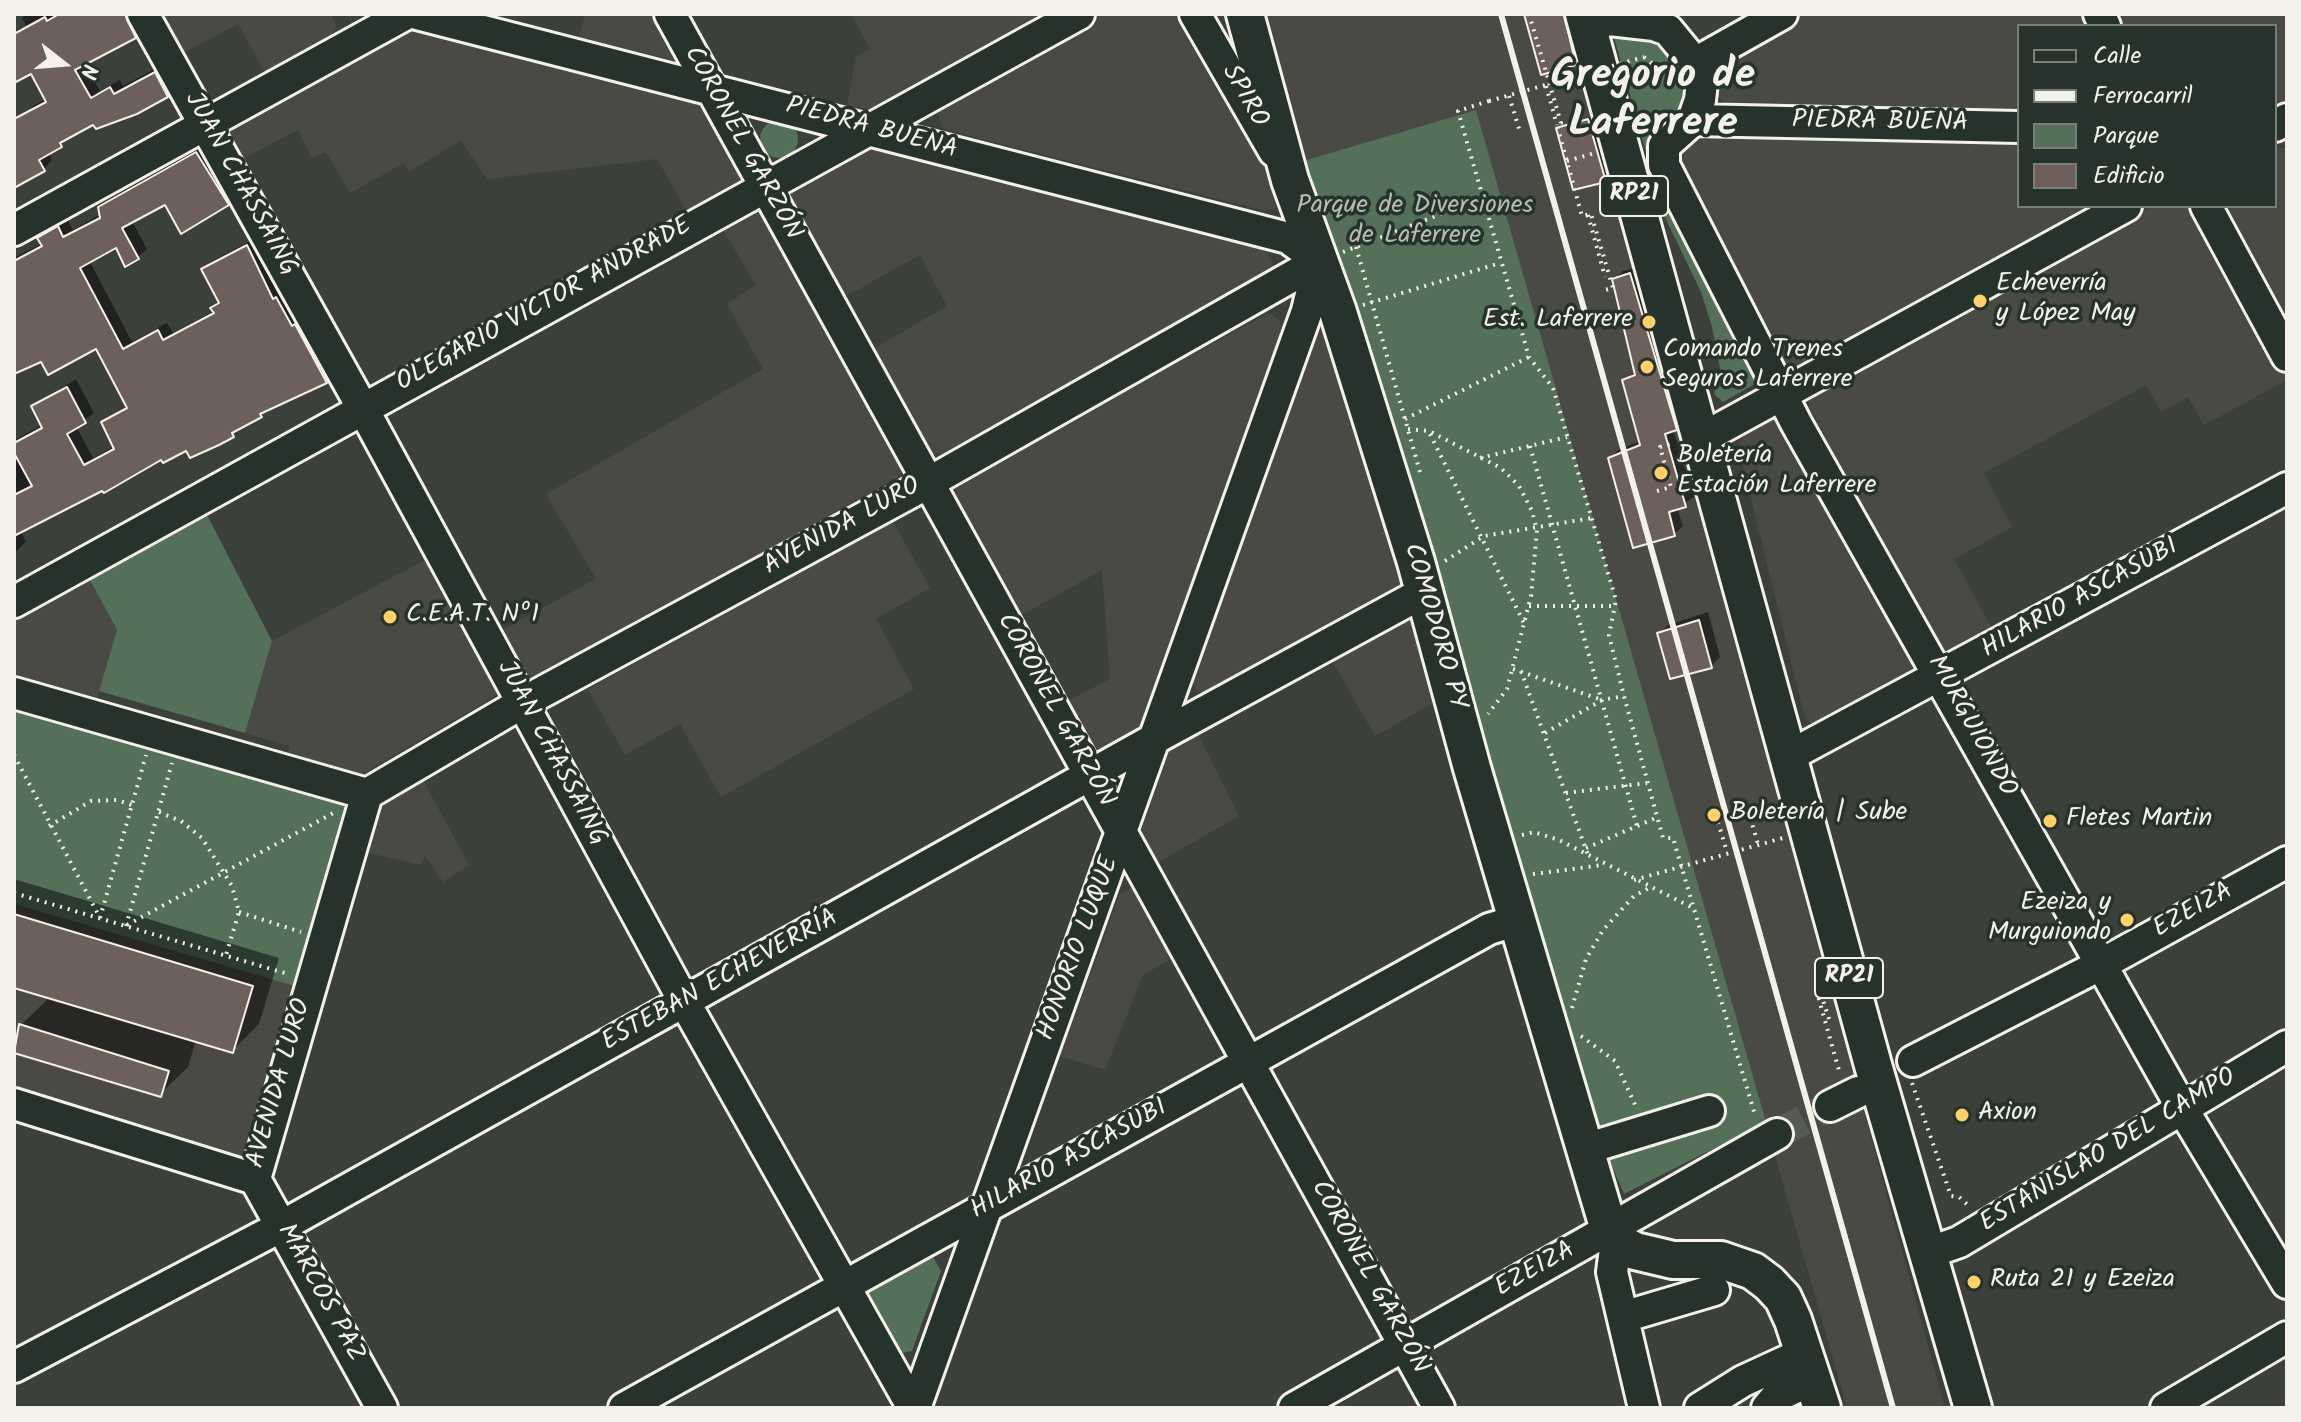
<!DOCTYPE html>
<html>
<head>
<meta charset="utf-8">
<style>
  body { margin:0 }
  #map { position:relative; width:2301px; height:1422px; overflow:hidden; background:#3b403b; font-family:Kalam,sans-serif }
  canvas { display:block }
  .frame { position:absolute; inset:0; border:16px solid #f4f1e8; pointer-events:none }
  .legend { position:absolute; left:2017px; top:24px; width:260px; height:184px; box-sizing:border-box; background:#26332d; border:2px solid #787f78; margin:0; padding:10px 14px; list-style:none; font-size:24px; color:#f4f1e8 }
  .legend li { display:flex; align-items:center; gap:16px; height:40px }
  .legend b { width:40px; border:2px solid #787f78 }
  .north { position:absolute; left:24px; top:24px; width:80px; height:80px; -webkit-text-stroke:6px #26332d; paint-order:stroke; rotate:107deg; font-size:22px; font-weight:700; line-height:32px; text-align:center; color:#f4f1e8 }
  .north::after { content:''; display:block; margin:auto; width:28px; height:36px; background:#f4f1e8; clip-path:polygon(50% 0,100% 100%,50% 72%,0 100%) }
</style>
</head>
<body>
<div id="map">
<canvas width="2301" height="1422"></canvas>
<div class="frame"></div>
<ul class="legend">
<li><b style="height:10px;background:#26332d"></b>Calle</li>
<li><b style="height:10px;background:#f4f1e8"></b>Ferrocarril</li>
<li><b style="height:22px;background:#547058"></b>Parque</li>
<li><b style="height:22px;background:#6d605b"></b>Edificio</li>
</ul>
<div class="north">N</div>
</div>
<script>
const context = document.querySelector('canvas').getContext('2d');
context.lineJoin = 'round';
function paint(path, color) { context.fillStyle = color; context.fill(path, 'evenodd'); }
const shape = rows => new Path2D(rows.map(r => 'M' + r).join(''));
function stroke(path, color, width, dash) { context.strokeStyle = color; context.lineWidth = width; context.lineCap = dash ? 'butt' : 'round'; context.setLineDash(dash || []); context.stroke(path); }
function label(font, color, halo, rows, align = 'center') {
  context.font = font + ' Kalam,sans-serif'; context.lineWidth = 7; context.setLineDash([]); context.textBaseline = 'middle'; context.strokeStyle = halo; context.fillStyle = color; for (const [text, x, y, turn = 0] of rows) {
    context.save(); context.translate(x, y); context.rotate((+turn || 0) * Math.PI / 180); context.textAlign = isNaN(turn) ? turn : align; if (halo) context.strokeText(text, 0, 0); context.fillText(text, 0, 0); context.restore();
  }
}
const built = shape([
  [159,14,331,14,336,26,330,40,266,74,238,24,180,55],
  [585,14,662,14,681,59,677,61,579,37],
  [851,14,1053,14,879,111,847,105,856,57,870,49],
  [1099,14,1186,14,1273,170,1280,202,1278,207,1265,211,943,129,938,114,945,99],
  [1265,14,1563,14,1945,1408,1847,1408,1476,110,1303,161],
  [1806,14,2090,14,2097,26,2019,26,2019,111,1726,107,1717,94,1719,64],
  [2115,14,2287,14,2287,103,2275,110,2275,26,2122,26],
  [411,30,701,101,742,169,738,182,732,190,688,214,657,159,487,179,461,140,409,172,404,163,350,193,326,152,312,158,298,130,240,160,228,139,231,124],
  [1689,136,2019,141,2019,206,2103,206,1798,372,1781,368,1669,152],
  [868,146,1266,249,1274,267,1265,276,943,454,930,454,924,449,870,351,947,306,920,255,841,299,788,203,789,189],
  [2275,148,2287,148,2287,327,2222,206,2275,206],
  [2154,206,2198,206,2287,371,2287,380,2204,425,2188,397,2161,412,2146,385,1984,473,2012,527,1954,559,1995,634,1952,654,1945,651,1939,647,1809,407,1810,393,1815,387],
  [754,209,764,212,904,460,900,476,541,677,524,674,500,631,596,579,546,494,763,369,727,304,756,285,720,225],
  [1269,313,1281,321,1281,336,1141,727,1104,751,1091,749,1064,703,1110,679,1102,570,1018,617,952,495,955,484],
  [1321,330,1326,331,1405,579,1398,591,1210,692,1196,692,1191,677,1315,337],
  [1777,413,1919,662,1914,678,1816,727,1805,718,1738,446,1744,430],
  [892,520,930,588,876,619,914,689,721,797,680,724,625,755,588,689],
  [425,560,453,614,460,611,499,688,497,695,355,778,286,760,290,746,245,733,272,641],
  [85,571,117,630,95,705,14,682,14,610],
  [1404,616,1413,623,1435,702,1375,736,1329,655],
  [1196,731,1239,816,1155,864,1142,839,1142,829,1169,751,1175,743],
  [422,778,469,865,443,882,425,856,421,865,360,851,378,803],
  [1131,888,1139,890,1178,955,1143,975,1105,1070,1060,1056,1120,894],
  [14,904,298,987,248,1156,241,1161,14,1095]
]);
const green = shape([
  [1613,34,1655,34,1689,74,1683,110,1656,139,1762,380,1723,402,1714,394,1721,373,1712,327,1701,292,1663,213],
  [1476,110,1766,1122,1624,1194,1582,1095,1303,161],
  '760 139a19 19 0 1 1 38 0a19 19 0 1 1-38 0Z',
  [203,507,272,641,245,733,99,691,117,630,85,571],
  [14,703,345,801,350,811,298,987,14,904],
  [922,1257,933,1257,941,1271,912,1351,898,1354,863,1300,868,1287]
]);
const shadow = shape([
  [26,14,115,14,84,63,100,91,120,80,123,86,164,64,176,86,136,112,94,122,69,137,48,152,52,160,44,169,14,185,14,127,33,106,46,99,31,71,14,81,14,32,26,26,22,18],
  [1526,14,1582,14,1591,47,1575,63],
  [1592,116,1608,177,1605,181,1558,128],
  [205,144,236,195,228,204,166,203,132,221,147,249,138,257,116,246,89,260,132,342,167,323,173,333,214,311,220,301,204,269,212,261,256,238,335,373,326,381,267,409,218,443,162,457,20,530,26,542,14,553,14,440,43,425,33,406,76,379,94,413,76,426,93,458,115,446,103,423,128,405,97,347,42,359,14,372,14,258,43,243,40,238,49,229,67,219,73,230,101,214,100,208,110,199],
  [1638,267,1684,420,1673,429,1694,497,1677,508,1683,526,1674,534,1610,459,1618,450,1641,441,1624,380,1636,371,1615,279,1623,271],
  [1708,612,1720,657,1711,666,1671,677,1659,634,1668,625],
  [14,879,279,958,259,1024,232,1051,196,1040,188,1067,160,1094,14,1051,21,1025,50,997,14,986]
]);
const building = shape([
  [59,14,125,14,136,38,75,70,91,98,110,87,114,94,155,72,168,97,137,114,96,129,93,125,60,143,62,147,39,160,45,171,14,188,14,119,46,102,31,74,14,83,14,34,45,17,47,21,59,14],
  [1524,14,1564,14,1576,65,1541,75,1524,14],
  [1588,119,1606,182,1573,190,1556,128,1588,119],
  [196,152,229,205,181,234,165,205,122,228,139,259,125,267,116,248,80,268,123,349,158,330,163,340,214,313,210,308,219,303,201,269,247,245,273,299,276,297,292,326,295,324,327,383,260,414,262,417,232,433,234,437,219,445,190,458,186,451,163,463,161,460,104,493,102,491,14,536,14,495,32,486,14,453,14,443,42,428,31,406,67,387,86,423,67,434,84,465,114,449,101,422,127,408,96,349,48,375,41,362,14,374,14,261,42,246,37,238,58,226,63,237,100,218,98,207,196,152],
  [1630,273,1677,430,1665,434,1686,507,1669,512,1675,536,1633,548,1608,458,1640,445,1622,380,1635,375,1612,279,1630,273],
  [1699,620,1712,668,1670,679,1657,633,1699,620],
  [14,914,253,986,233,1053,14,988,14,914],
  [19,1024,169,1071,161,1097,14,1053,19,1024]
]);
const minorTunnel = shape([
  [1777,1134,1830,1106]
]);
const path = shape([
  [1529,14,1561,123,1557,125,1582,216,1591,214,1613,288,1605,290],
  [1644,57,1666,75,1671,73],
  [1546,86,1557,125],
  [1509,96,1520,132],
  [1489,101,1458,111,1529,357,1553,388,1616,600,1609,635,1624,696,1663,838,1673,838,1755,1115],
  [1567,161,1595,153],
  [1588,215,1605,277],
  [1356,247,1420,472],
  [1343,252,1482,198],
  [1363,305,1500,263],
  [1405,419,1529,357],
  [1408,429,1429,431,1501,468,1519,486,1532,511,1537,530,1531,596,1507,689,1488,714],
  [1430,434,1524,623],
  [1530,446,1637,826],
  [1480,458,1567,437],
  [1657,491,1671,487,1660,447,1673,443],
  [1445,561,1484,536,1592,518],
  [1529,606,1614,606],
  [1513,669,1602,700],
  [1521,671,1588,855],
  [1545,733,1602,700,1624,696],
  [14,755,99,916],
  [1566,793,1647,783],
  [1748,810,1758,844],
  [159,812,181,821,202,838,232,886,239,912,226,955],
  [1718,822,1727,852],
  [49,826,91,801,117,800,132,805],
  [1522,835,1534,832,1559,840,1693,908],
  [1586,848,1658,817],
  [1533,874,1603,865],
  [1634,880,1783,838],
  [14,893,288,974],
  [239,912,301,932],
  [100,918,146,755],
  [127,925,337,811],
  [126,926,172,763],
  [1572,1008,1586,959,1603,930,1634,896,1651,887],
  [1829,1019,1821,994,1818,996,1840,1074],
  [1581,1036,1615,1061,1637,1109],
  [1912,1083,1951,1196,1959,1197,1970,1207]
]);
const minor = shape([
  [143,14,362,407,685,1003,913,1408],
  [417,14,1288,238,1319,261],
  [670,14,1439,1408],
  [1195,14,1274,151],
  [2099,14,2105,26],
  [1587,26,1610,20,1654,25,1668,30,1695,63,1702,82,1700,100,1693,120,1664,146,1664,165,1796,423,2182,1108,2287,1283],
  [1695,63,1782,14],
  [1693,120,2019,127],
  [2275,126,2287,119],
  [2206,206,2287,356],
  [14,230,406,14],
  [1699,440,2126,206],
  [14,602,1079,14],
  [14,693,367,794],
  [1789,756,2287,488],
  [1913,1061,2102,964,2287,862],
  [14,1104,255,1179,367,794,522,703,928,483,1319,261],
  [1830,1106,1858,1092],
  [1585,1149,1709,1111],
  [255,1179,382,1408],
  [1616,1241,1612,1272,1644,1408],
  [1928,1253,1959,1242,2287,1046],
  [1623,1317,1714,1290],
  [14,1367,282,1226,1156,738,1424,592],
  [624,1408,1489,929,1518,920],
  [915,1408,1307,311,1319,261],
  [1294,1408,1777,1134],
  [1700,1408,1743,1381,1806,1352],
  [1767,1408,1776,1397,1813,1379],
  [2166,1408,2287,1337]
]);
const major = shape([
  [1245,14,1290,180,1338,312,1416,562,1472,768,1609,1230,1616,1241,1635,1251,1673,1260,1721,1260,1753,1271,1769,1283,1783,1298,1793,1320,1822,1408],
  [1584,14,1873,1065,1973,1408]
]);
const rail = shape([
  [1501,14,1893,1408]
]);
const pathBridge = shape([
  [1489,101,1644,57]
]);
const markers = [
  [1980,301,8,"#ffd166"],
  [1649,322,8,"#ffd166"],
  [1647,367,8,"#ffd166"],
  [1661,473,8,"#ffd166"],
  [390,617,8,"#ffd166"],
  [1714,815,8,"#ffd166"],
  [2050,821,8,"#ffd166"],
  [2127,920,8,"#ffd166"],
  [1962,1115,8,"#ffd166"],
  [1974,1282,8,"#ffd166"]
];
const shields = [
  [1634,196,68],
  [1849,978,68]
];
const shieldNames = [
  ["RP21",1634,196],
  ["RP21",1849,978]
];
const streetNames = [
  ["SPIRO",1243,97,60],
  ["PIEDRA BUENA",1880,124,1],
  ["PIEDRA BUENA",871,130,15],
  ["CORONEL GARZÓN",741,144,61],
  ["JUAN CHASSAING",239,185,61],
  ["OLEGARIO VICTOR ANDRADE",545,306,-29],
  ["AVENIDA LURO",843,528,-29],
  ["HILARIO ASCASUBI",2081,600,-29],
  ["COMODORO PY",1433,627,74],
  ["CORONEL GARZÓN",1054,711,61],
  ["MURGUIONDO",1970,727,61],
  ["JUAN CHASSAING",550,754,62],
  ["EZEIZA",2194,912,-29],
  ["HONORIO LUQUE",1080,949,-70],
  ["ESTEBAN ECHEVERRÍA",721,982,-29],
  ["AVENIDA LURO",281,1084,-74],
  ["ESTANISLAO DEL CAMPO",2109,1152,-31],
  ["HILARIO ASCASUBI",1070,1161,-29],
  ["EZEIZA",1536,1271,-29],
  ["CORONEL GARZÓN",1368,1278,61],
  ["MARCOS PAZ",319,1294,61]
];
const parkNames = [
  ["Parque de Diversiones",1415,208],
  ["de Laferrere",1415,238]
];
const poiNames = [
  ["Echeverría",1996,286],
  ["y López May",1996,316],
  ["Est. Laferrere",1633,322,"right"],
  ["Comando Trenes",1663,352],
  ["Seguros Laferrere",1663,382],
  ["Boletería",1677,458],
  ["Estación Laferrere",1677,488],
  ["C.E.A.T. Nº1",406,617],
  ["Boletería | Sube",1730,815],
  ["Fletes Martin",2066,821],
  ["Ezeiza y",2111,905,"right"],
  ["Murguiondo",2111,935,"right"],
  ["Axion",1978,1115],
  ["Ruta 21 y Ezeiza",1990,1282]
];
const townNames = [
  ["Gregorio de",1653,80],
  ["Laferrere",1653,128]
];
paint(built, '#4a4a45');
paint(green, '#547058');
paint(shadow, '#0007');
paint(building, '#6d605b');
stroke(building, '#f4f1e8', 2);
stroke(minorTunnel, '#575b55', 30, [30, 15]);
stroke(minor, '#f4f1e8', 36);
stroke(major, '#f4f1e8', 42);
stroke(path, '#f4f1e8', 4, [2, 6]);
stroke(minor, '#26332d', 30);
stroke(major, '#26332d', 36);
stroke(rail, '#f4f1e8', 6);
stroke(pathBridge, '#f4f1e8', 4, [2, 6]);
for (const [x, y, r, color] of markers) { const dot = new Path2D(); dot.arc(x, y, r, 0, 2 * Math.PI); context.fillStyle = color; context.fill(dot); stroke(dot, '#26332d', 3); }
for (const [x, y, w] of shields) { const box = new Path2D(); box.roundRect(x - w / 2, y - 20, w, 40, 6); context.fillStyle = '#26332d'; context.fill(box); stroke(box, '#f4f1e8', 2); }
label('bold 24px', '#f4f1e8', null, shieldNames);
label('26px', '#f4f1e8', '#26332d', streetNames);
label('26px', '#b4bdae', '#26332d', parkNames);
label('26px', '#f4f1e8', '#26332d', poiNames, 'left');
label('bold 42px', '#f4f1e8', '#26332d', townNames);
</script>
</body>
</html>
